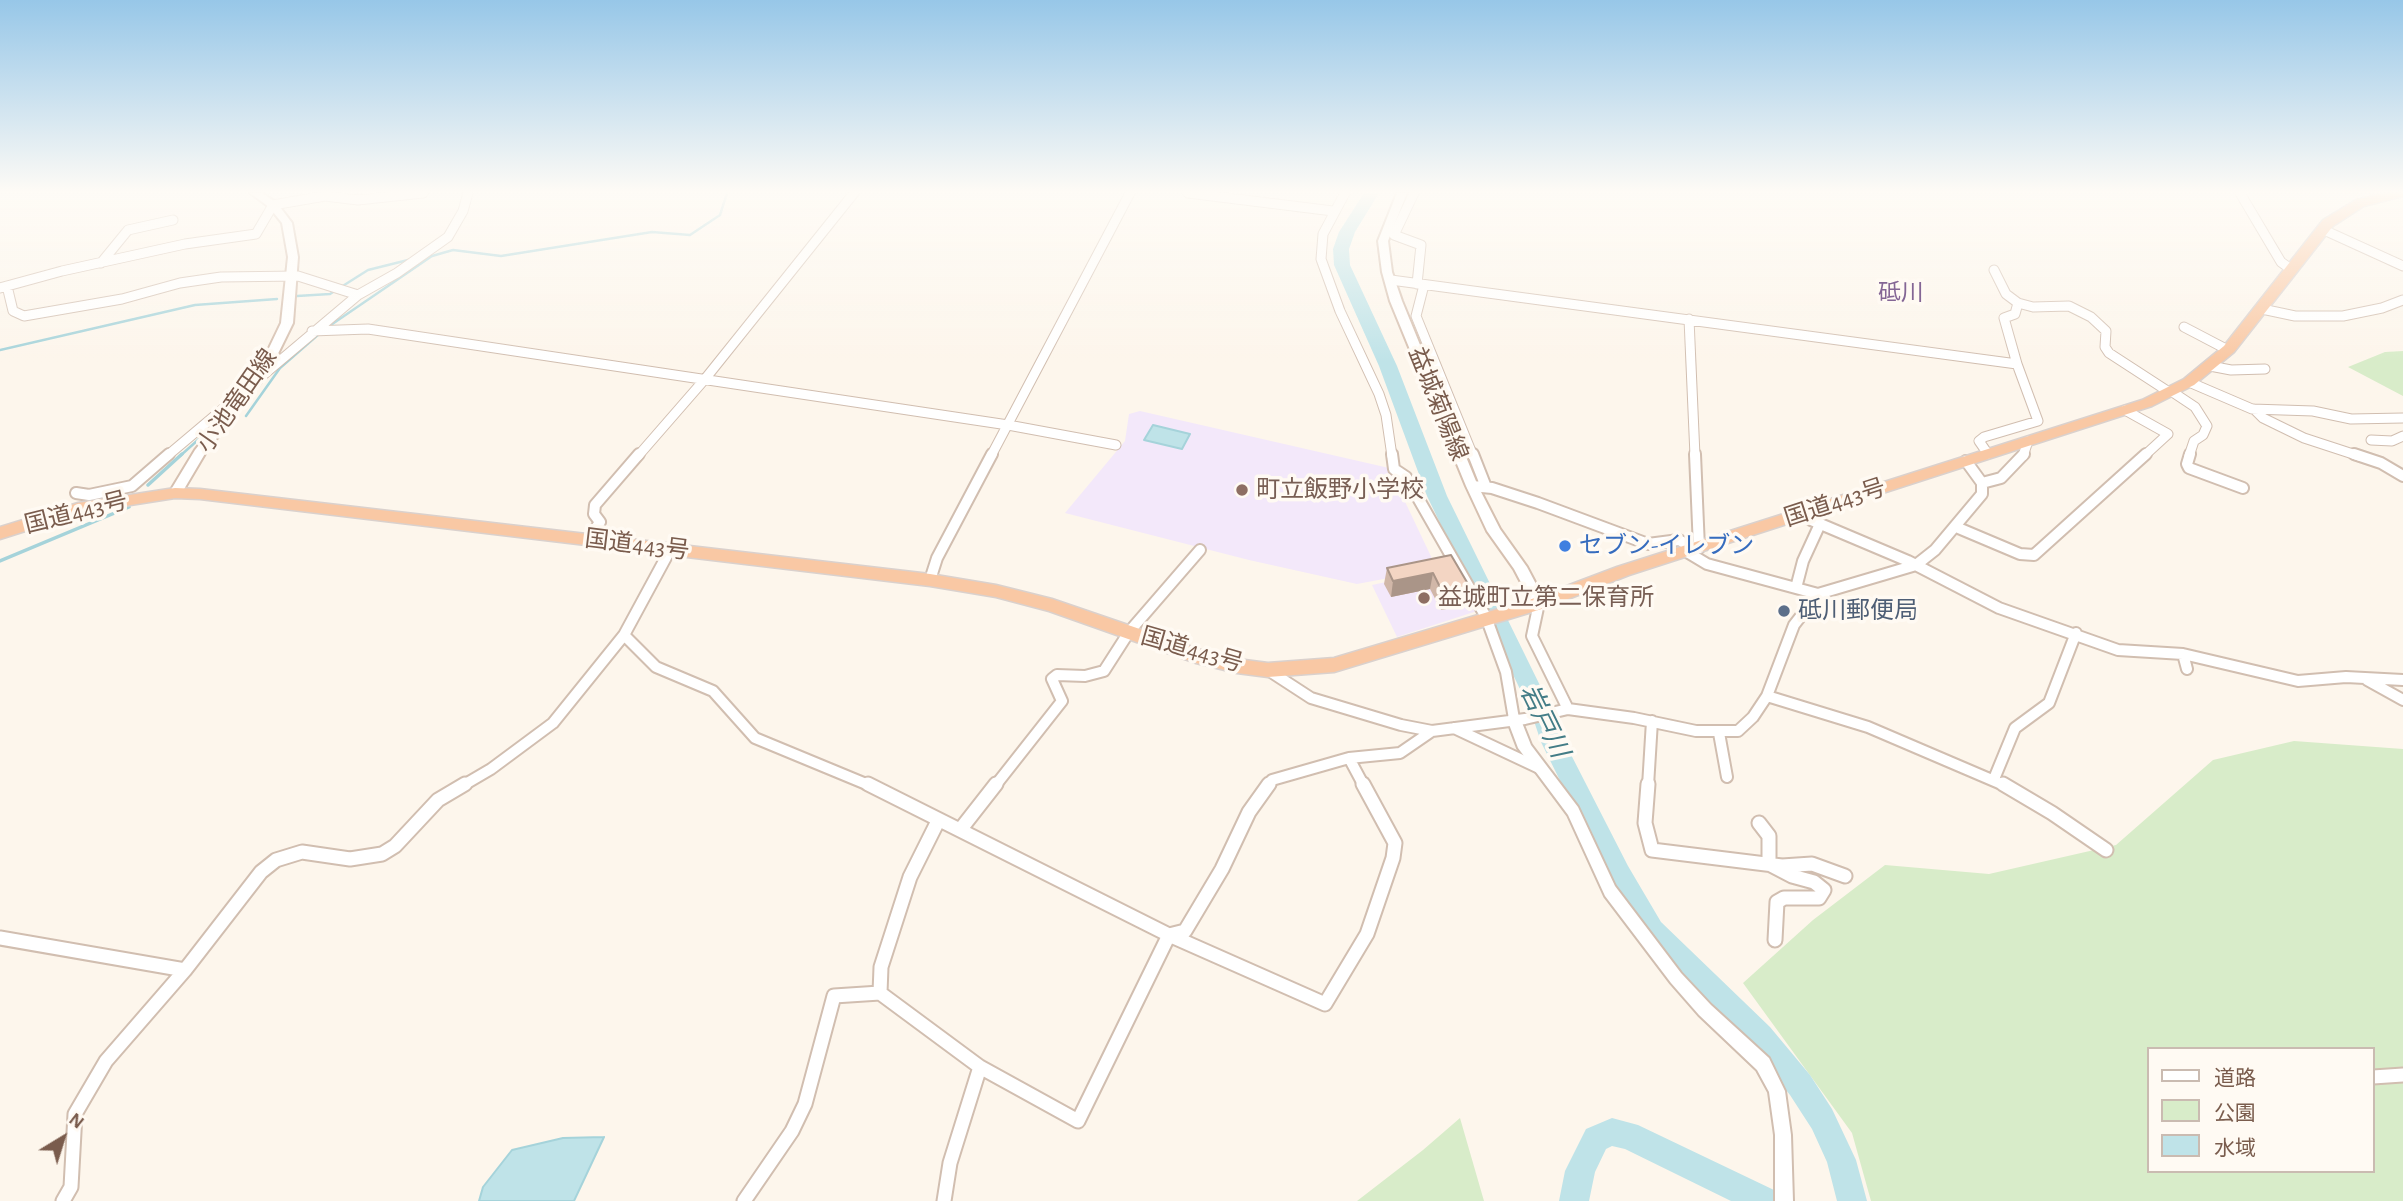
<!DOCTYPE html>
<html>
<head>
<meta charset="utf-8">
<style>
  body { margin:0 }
  #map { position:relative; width:2403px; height:1201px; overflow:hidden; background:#fdf6ec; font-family:"Alegreya Sans","Noto Sans JP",sans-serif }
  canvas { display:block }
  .legend { position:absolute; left:2147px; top:1047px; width:228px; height:126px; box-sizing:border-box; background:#fffaf3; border:2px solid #cabbb1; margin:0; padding:9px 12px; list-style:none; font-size:21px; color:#7a5c4d }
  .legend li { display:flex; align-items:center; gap:14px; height:35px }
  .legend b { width:35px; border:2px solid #cabbb1 }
  .north { position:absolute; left:28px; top:1103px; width:70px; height:70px; -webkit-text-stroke:5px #fffaf3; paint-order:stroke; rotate:38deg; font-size:19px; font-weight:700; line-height:28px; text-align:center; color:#7a5c4d }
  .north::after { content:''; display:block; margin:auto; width:24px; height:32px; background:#7a5c4d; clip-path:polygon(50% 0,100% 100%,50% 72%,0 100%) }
</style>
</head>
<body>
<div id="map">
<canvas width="2403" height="1201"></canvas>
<ul class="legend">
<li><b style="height:9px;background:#fff"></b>道路</li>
<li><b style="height:19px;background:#d8ecc9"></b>公園</li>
<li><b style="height:19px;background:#bfe3e8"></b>水域</li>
</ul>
<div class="north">N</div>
</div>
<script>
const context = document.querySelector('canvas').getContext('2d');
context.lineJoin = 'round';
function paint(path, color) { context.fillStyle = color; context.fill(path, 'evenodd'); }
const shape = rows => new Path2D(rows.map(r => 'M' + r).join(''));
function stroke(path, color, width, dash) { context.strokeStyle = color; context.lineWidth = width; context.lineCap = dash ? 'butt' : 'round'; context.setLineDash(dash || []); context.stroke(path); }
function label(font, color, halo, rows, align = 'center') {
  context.font = font + ' "Alegreya Sans","Noto Sans JP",sans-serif'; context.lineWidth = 7; context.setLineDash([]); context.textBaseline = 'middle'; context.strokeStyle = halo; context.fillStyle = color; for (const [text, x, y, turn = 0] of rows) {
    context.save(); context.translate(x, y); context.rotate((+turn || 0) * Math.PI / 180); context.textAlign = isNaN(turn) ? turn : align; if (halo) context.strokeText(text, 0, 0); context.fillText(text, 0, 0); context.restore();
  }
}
const education = shape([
  [1140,411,1389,468,1437,569,1357,584,1249,560,1065,513,1125,441,1129,414],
  [1452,568,1477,611,1397,637,1372,585]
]);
const green = shape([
  [2403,351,2403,396,2348,367,2385,352],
  [2294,741,2403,749,2403,1201,1871,1201,1852,1133,1743,983,1813,920,1885,865,1989,874,2116,845,2213,760],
  [2149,1049,2373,1049,2373,1171,2149,1171],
  [1460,1118,1484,1201,1357,1201,1423,1150]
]);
const water = shape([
  [1153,425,1190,434,1182,449,1144,440,1153,425],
  [604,1137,574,1201,479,1201,483,1187,512,1150,563,1138,604,1137]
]);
const streamFar1 = shape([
  [297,296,330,294,368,270,412,259],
  [325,329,432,256,453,250,501,256,652,232,690,235,720,215,727,193],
  [0,350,195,305,277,299],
  [246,416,280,368,319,334],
  [180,456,199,439]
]);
const stream = shape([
  [148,485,182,454],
  [0,561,129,507]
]);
const river = shape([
  [1364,193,1379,193,1355,232,1349,249,1350,265,1397,366,1447,496,1553,712,1564,741,1628,866,1661,922,1770,1027,1810,1075,1832,1109,1856,1160,1867,1201,1837,1201,1827,1162,1812,1129,1790,1095,1750,1045,1643,938,1610,882,1541,742,1531,712,1427,496,1379,366,1334,265,1333,249,1339,232,1364,193],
  [1612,1118,1638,1125,1774,1190,1778,1201,1731,1201,1625,1149,1612,1146,1606,1149,1595,1172,1589,1201,1559,1201,1565,1171,1586,1129,1612,1118]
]);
const minorFar2 = shape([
  [1188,193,1333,211],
  [1345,193,1323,234,1321,259,1340,311,1379,394,1386,415,1392,456],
  [1414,193,1394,235,1421,245,1417,284],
  [2240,193,2281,262,2292,270],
  [2324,230,2403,266],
  [101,263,128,230,173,220],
  [1994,270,2006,294,2018,303,2033,307,2069,306,2091,317,2106,331,2105,347,2109,353,2169,392],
  [1391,280,2017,364,2004,318,2015,314,2018,303],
  [1424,285,1416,316,1473,456],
  [7,286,13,311,24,316,122,299,180,283,221,277,298,276,358,295],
  [0,288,62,271,185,244,256,234,273,205,325,196,358,200,423,193],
  [2262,309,2295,316,2343,316,2382,308,2403,300],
  [1689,319,1695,456],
  [2184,327,2228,350],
  [312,331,368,329,1008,425,1116,445],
  [2210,366,2231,370,2265,369],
  [2189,382,2252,409,2313,411,2351,419,2403,418],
  [2171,391,2195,407,2207,426,2203,435,2194,441,2189,456],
  [2254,409,2263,418,2304,438,2359,456],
  [2125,410,2168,434,2144,456],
  [2371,440,2392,441,2403,436],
  [1988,454,1979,441,1984,437,2038,421,2017,364],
  [167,456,358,295,397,273,448,237,463,211,468,193],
  [638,456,705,379,854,193],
  [991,456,1130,193],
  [2023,456,2028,441]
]);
const minorFar1 = shape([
  [1392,454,1394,469,1406,477,1486,617,1506,672,1514,719],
  [1473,454,1486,487],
  [1695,454,1699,548],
  [2190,454,2187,464,2189,468,2243,488],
  [2354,454,2381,463,2403,476],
  [1982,483,2001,478,2024,454],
  [1472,486,1492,488,1538,503,1648,544,1679,540,1695,549],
  [76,493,89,495,132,486,169,454],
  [1803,514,1811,520,1908,561,1999,608,2118,650,2183,654,2298,681,2346,677,2403,680],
  [1956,527,2020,554,2034,555,2146,454],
  [589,539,600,522,594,514,595,505,639,454],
  [1687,552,1707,564,1818,594,1916,565,1935,550,1982,494,1982,483,1966,461],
  [930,580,937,558,992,454],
  [1796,588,1803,561,1820,524],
  [1539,603,1532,636,1568,709],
  [624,635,656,667,713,691,755,738,871,786],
  [2183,654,2187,669],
  [1268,670,1311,698,1401,725,1432,731,1525,719,1568,709,1634,718,1696,731,1738,731,1753,717,1767,696,1794,625,1818,594],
  [2367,680,2403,700],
  [1767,696,1868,727,2006,786],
  [1454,728,1539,768],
  [1719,733,1727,777],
  [1349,758,1364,786],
  [1994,779,2015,728,2049,703,2076,633],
  [462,786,491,769,553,723,624,635,670,550],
  [995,786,1062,701,1052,679,1057,675,1085,676,1104,671,1129,632,1200,550],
  [1268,786,1272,780,1349,758,1400,753,1432,731],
  [1648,786,1652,721]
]);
const minor = shape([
  [868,784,1169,935,1325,1004,1367,934,1393,858,1395,843,1363,784],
  [1648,784,1645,823,1652,850,1782,866,1812,864,1845,876],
  [2003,784,2052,813,2106,850],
  [1759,823,1769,836,1769,864,1792,876,1814,882,1824,890,1819,898,1784,898,1777,902,1775,940],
  [960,830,996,784],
  [0,938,185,970],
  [880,993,881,967,910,877,938,821],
  [2373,1077,2403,1075],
  [63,1201,71,1187,75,1114,106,1061,185,970,261,872,276,860,302,852,350,859,382,854,395,846,438,800,465,784],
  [744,1201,792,1131,805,1104,834,996,880,993,980,1067,1078,1121,1169,935,1185,931,1222,869,1249,812,1269,784],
  [944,1201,950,1163,980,1067]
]);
const tertiary = shape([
  [1514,714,1519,715,1531,745,1578,807,1615,886,1681,973,1711,1005,1769,1058,1785,1091,1791,1135,1793,1201,1775,1201,1775,1135,1769,1092,1757,1070,1699,1015,1671,983,1605,896,1568,815,1518,748,1507,719,1509,715,1514,714]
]);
const secondary = shape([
  [250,193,262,193,277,203,292,223,298,257,293,323,269,372,206,452,180,496,175,497,169,493,195,450,258,371,281,323,288,257,282,223,269,207,250,193],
  [1397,193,1407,193,1388,241,1392,272,1402,301,1478,486,1500,529,1527,567,1546,603,1544,607,1534,607,1514,569,1487,531,1466,486,1390,301,1382,272,1378,241,1397,193]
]);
const trunk = shape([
  [2384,193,2403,193,2403,196,2364,206,2333,226,2234,352,2194,385,2152,406,1629,575,1545,608,1334,672,1268,677,1237,673,1196,663,1049,611,996,597,930,586,200,499,175,498,124,506,79,514,0,539,0,527,78,503,175,488,200,489,930,574,996,585,1052,599,1204,651,1237,659,1268,663,1334,658,1535,598,1617,567,2142,400,2184,379,2224,346,2323,220,2356,200,2384,193]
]);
const wall = shape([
  [1451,555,1471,589,1467,605,1441,610,1430,589,1391,597,1384,584,1387,568]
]);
const shadedWall = shape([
  [1433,573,1430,589,1391,597,1393,581],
  [1471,589,1467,605,1441,610,1444,595]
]);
const building = shape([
  [1451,555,1471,589,1444,595,1433,573,1393,581,1387,568,1451,555]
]);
const markers = [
  [1242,490,7,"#8d6e63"],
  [1565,546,7,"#3f7fe0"],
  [1424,598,7,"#8d6e63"],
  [1784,611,7,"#5c6f8a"]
];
const farQuarternames = [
  ["砥川",1901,293]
];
const streetNames = [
  ["小池竜田線",237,401,-55],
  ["益城菊陽線",1438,404,68],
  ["国道443号",1835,503,-18],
  ["国道443号",76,513,-14],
  ["国道443号",637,545,7],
  ["国道443号",1192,650,16]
];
const educationNames = [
  ["町立飯野小学校",1256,490],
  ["益城町立第二保育所",1438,598]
];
const shopNames = [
  ["セブン-イレブン",1579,546]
];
const serviceNames = [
  ["砥川郵便局",1798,611]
];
const waterNames = [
  ["岩戸川",1544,721,64]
];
paint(education, '#f3e8fa');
paint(green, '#d8ecc9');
paint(water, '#bfe3e8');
stroke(water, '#a5d3da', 2);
stroke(streamFar1, '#a5d3da', 2.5);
stroke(stream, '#a5d3da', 3.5);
paint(river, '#bfe3e8');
stroke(minorFar2, '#d1beb0', 11);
stroke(minorFar1, '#d1beb0', 14);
stroke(minor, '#d1beb0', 17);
stroke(tertiary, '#d1beb0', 4);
stroke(secondary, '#d6c0b0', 4);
stroke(trunk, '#dad1cd', 3);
stroke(minorFar2, '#fff', 9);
stroke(minorFar1, '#fff', 10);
stroke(minor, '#fff', 13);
paint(tertiary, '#fff');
paint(secondary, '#fff');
paint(trunk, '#f9c8a4');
paint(wall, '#d1b7a8');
paint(shadedWall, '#aa9588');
paint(building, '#f3d5c3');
stroke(building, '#aa9588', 2);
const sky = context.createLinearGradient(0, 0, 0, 362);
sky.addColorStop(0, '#97c7e8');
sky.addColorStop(0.53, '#fefbf6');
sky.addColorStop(1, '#fefbf600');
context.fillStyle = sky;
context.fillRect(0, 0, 2403, 362);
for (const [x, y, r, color] of markers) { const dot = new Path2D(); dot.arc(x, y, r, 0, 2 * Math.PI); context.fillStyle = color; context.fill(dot); stroke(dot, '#fffaf3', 2.5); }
label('23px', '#846695', '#fffaf3', farQuarternames);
label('24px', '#7a5c4d', '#fffaf3', streetNames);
label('24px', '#785e54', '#fffaf3', educationNames, 'left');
label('24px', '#366cbe', '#fffaf3', shopNames, 'left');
label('24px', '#4e5e75', '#fffaf3', serviceNames, 'left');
label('italic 26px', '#437c86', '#fffaf3', waterNames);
</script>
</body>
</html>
